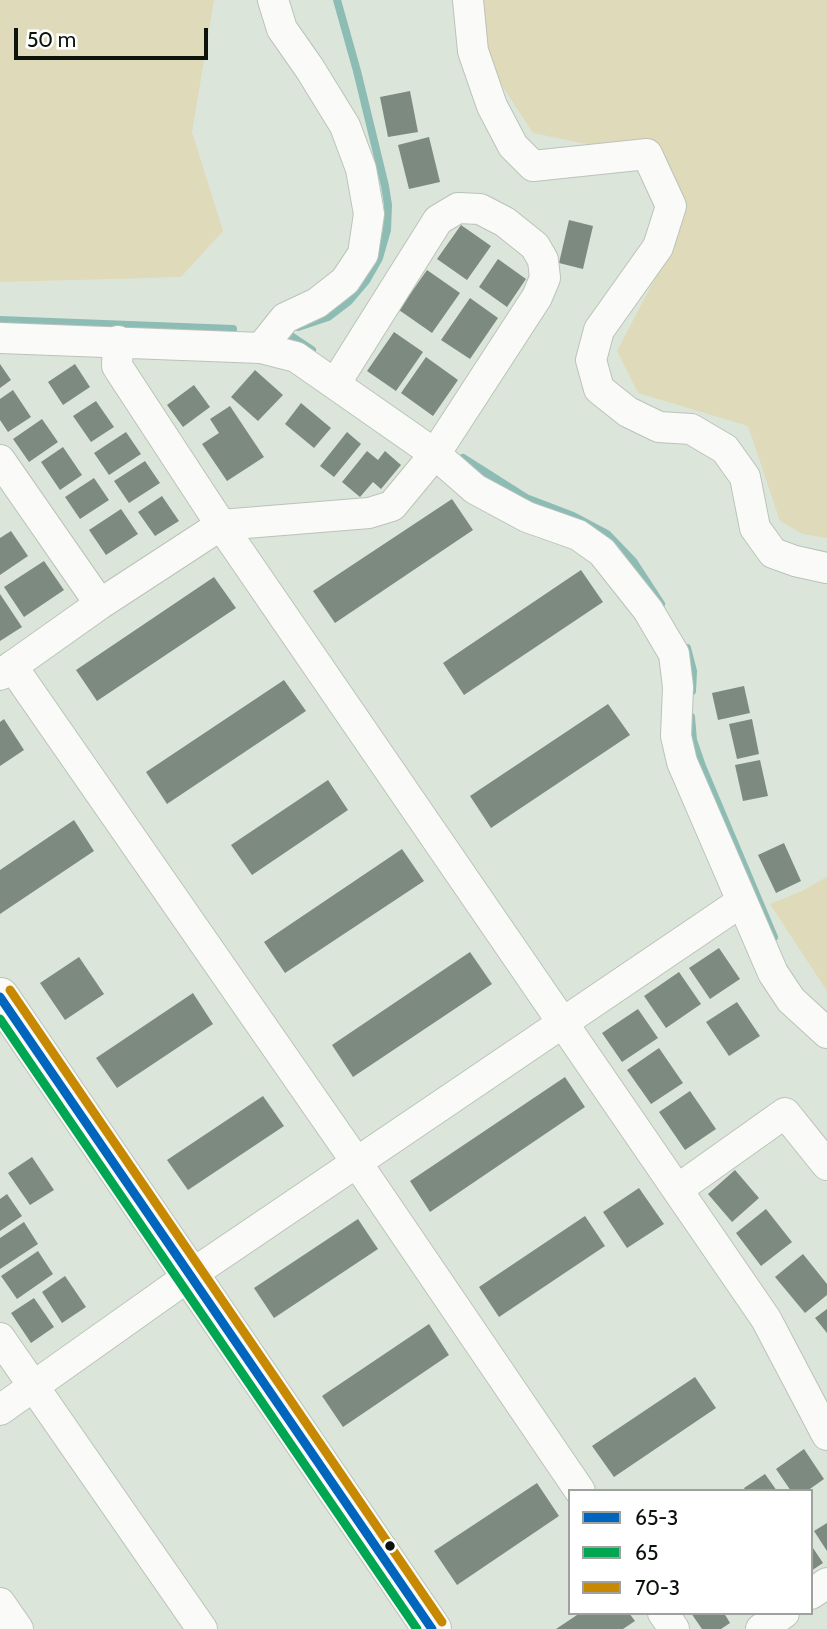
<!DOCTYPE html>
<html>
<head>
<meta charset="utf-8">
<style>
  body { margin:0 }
  #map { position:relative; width:827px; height:1629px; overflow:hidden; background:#dce5d9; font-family:Cabin,sans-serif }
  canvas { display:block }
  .legend { position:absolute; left:568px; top:1489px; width:245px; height:126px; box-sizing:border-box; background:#fff; border:2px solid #9ea19d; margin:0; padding:9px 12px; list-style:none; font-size:21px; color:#0c130b }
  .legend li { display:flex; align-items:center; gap:14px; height:35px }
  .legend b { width:35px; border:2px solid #9ea19d }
  .scale { position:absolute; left:14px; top:28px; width:194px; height:32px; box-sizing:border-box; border:4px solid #0c130b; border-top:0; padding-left:9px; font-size:21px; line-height:24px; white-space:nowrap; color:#0c130b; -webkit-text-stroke:5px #fff; paint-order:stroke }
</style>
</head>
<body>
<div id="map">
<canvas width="827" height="1629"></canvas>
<ul class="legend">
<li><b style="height:9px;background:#0065bd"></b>65-3</li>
<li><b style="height:9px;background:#00a651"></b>65</li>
<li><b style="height:9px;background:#c88902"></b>70-3</li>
</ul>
<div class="scale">50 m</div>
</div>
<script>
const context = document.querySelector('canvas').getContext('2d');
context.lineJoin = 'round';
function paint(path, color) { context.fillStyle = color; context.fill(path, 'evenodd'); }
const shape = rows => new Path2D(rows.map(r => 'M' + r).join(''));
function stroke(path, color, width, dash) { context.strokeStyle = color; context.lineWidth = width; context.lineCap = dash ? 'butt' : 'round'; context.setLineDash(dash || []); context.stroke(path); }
const green = shape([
  [0,0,214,0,192,132,223,231,181,277,0,282],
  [479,0,827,0,827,538,803,534,780,521,748,426,638,393,617,351,672,246,660,176,611,149,533,133,482,55],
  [827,877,827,991,770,904,802,891]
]);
const stream = shape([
  [0,320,233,329],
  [298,327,328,317,349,301,366,281,379,258,387,230,388,205,385,186,357,71,337,0],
  [285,332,312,350],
  [463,458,526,498,573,516,607,534,633,561,661,604],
  [687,648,693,671,692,691],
  [691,717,693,740,702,766,774,937]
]);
const building = shape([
  [410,91,418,132,388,137,380,97],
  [429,137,440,182,409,189,398,145],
  [569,220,593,226,583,269,559,263],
  [461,225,491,246,467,280,437,259],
  [498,259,526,279,507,307,479,287],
  [427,270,460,293,432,333,399,310],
  [470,298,498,318,470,359,441,340],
  [394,332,423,352,396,391,367,371],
  [426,357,458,380,433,416,401,393],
  [0,364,11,380,0,388],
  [75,364,90,387,63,405,48,382],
  [255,370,283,395,258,421,231,397],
  [194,385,210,407,183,427,167,405],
  [13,390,31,417,8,432,0,420,0,399],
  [96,401,114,427,91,442,73,416],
  [301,403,331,428,314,448,285,424],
  [230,406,264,457,227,481,202,444,219,433,210,419],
  [42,419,58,442,29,462,13,439],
  [126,432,141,454,109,475,94,453],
  [347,432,361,444,334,477,320,466],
  [63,447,82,475,60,490,41,462],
  [367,451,378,460,385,451,401,465,381,489,373,482,360,497,342,482],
  [145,461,160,483,129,503,114,481],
  [94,478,109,500,80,519,65,497],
  [162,496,179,521,155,536,138,512],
  [452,499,473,530,335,623,313,591],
  [121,509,138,534,106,555,89,530],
  [11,531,28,556,0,575,0,538],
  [44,561,64,590,24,617,4,587],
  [581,570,603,602,464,695,443,663],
  [214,577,236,608,97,701,76,670],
  [0,594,22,627,0,641],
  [284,680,306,711,167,804,146,772],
  [744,686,750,713,718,720,712,693],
  [608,704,630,735,491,828,470,796],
  [4,719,24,750,0,766,0,722],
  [752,719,759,754,737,759,729,724],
  [760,760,768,796,743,801,735,765],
  [328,780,348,810,252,875,231,845],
  [74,820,94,851,0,914,0,870],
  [784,843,801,881,776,893,758,855],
  [402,849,424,881,285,973,264,942],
  [719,948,740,979,710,999,689,968],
  [470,952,492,984,353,1077,332,1045],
  [79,957,104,994,65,1020,40,983],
  [679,972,701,1004,666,1028,644,996],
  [193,993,213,1024,117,1088,96,1058],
  [737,1002,760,1036,729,1056,706,1022],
  [638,1009,658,1038,622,1062,602,1033],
  [659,1048,683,1083,651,1104,627,1070],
  [565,1077,585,1107,430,1212,410,1181],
  [690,1091,716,1129,685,1150,659,1112],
  [263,1096,284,1126,188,1190,167,1160],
  [32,1157,54,1190,30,1205,8,1173],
  [735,1170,759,1198,732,1222,708,1194],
  [639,1188,664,1224,627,1248,603,1212],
  [7,1194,22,1216,0,1231,0,1199],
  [766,1209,792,1242,761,1266,736,1233],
  [585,1216,605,1246,499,1317,479,1287],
  [358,1219,378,1249,274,1318,254,1288],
  [24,1222,38,1244,0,1269,0,1238],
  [38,1251,53,1274,17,1299,1,1276],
  [803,1254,827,1284,827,1295,805,1313,775,1277],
  [65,1276,86,1307,62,1323,42,1292],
  [34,1298,54,1327,31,1343,11,1313],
  [827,1309,827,1333,815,1318],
  [429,1324,449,1355,343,1427,322,1396],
  [695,1377,716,1408,614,1477,592,1446],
  [804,1449,824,1479,807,1491,791,1491,776,1469],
  [765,1474,777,1491,746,1491,744,1488],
  [537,1483,559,1516,457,1585,434,1551],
  [827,1523,827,1551,814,1531],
  [811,1545,823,1563,811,1571],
  [580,1613,629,1613,635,1621,623,1629,556,1629],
  [691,1613,724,1613,730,1623,721,1629,702,1629]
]);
const street = shape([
  [468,0,473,51,492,106,513,146,533,166,647,154,671,206,658,247,599,330,591,360,599,389,628,412,659,427,691,429,725,449,745,477,755,528,773,553,795,561,827,568],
  [0,338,261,348,296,357,435,454,475,489,527,517,578,535,602,552,648,610,674,654,678,687,676,736,682,762,773,973,791,1000,827,1033],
  [118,341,117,366,221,525,766,1319,827,1435],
  [261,348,285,318,317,303,345,281,363,254,369,214,361,169,345,126,310,69,282,29,273,0],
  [0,460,100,604],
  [12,666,357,1163,580,1491],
  [0,675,100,604,221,525,369,513,392,506,435,454,537,297,545,278,543,260,535,246,505,222,480,209,458,208,438,220,335,384],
  [678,1189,785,1113,827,1165],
  [0,1338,202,1629],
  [0,1410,189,1276,741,902],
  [811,1594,827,1583],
  [0,1603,18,1629],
  [663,1613,674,1629],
  [761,1629,784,1613]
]);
const secondary = shape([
  [0,997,432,1629]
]);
const bus1 = shape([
  [0,997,432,1629]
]);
const bus2 = shape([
  [0,1019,417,1629]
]);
const bus3 = shape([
  [10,990,442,1622]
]);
const markers = [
  [390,1546,6,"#0c130b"]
];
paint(green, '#dfdaba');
stroke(stream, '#8cbcb4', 8);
paint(building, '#7c8a80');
stroke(street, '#bbc3b9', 32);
stroke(secondary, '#bbc3b9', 40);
stroke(street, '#fafbf9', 30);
stroke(secondary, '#fafbf9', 38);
stroke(bus1, '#0065bd', 9);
stroke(bus2, '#00a651', 9);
stroke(bus3, '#c88902', 9);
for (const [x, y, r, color] of markers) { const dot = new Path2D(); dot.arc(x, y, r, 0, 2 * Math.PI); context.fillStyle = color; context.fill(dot); stroke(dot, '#fff', 2.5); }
</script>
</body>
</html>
